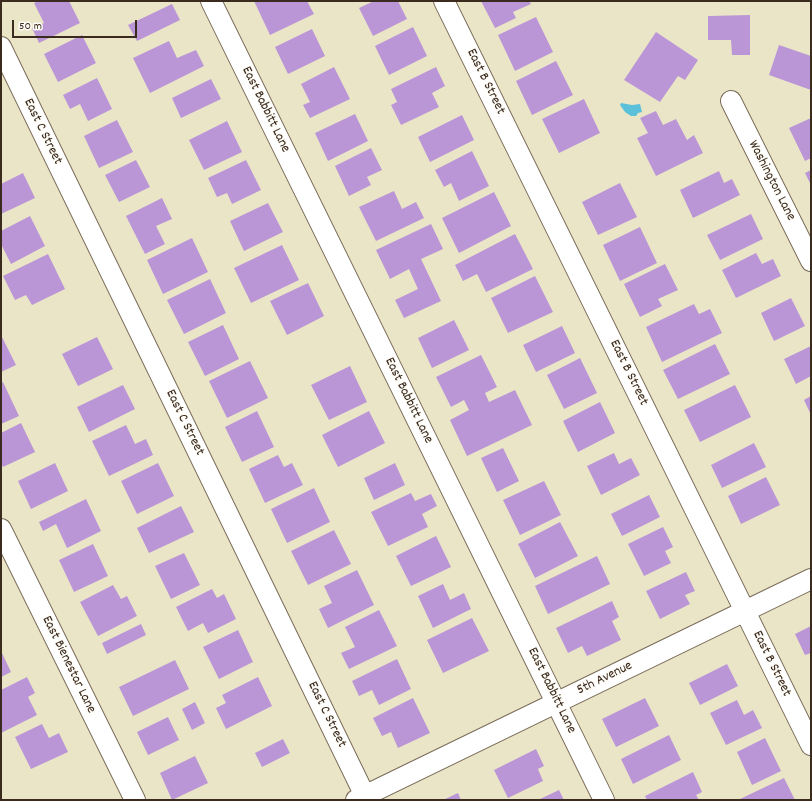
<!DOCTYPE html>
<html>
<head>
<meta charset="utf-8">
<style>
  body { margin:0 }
  #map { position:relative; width:812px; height:801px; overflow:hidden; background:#ebe5c7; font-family:Dekko,sans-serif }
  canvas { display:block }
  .frame { position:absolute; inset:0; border:2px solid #3b2a1e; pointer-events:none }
  .scale { position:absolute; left:12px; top:20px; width:125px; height:18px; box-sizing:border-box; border:2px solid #3b2a1e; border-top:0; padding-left:5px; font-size:12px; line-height:14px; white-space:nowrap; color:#3b2a1e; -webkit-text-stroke:3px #fdfcf7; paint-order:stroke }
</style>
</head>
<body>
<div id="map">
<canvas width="812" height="801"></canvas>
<div class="frame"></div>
<div class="scale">50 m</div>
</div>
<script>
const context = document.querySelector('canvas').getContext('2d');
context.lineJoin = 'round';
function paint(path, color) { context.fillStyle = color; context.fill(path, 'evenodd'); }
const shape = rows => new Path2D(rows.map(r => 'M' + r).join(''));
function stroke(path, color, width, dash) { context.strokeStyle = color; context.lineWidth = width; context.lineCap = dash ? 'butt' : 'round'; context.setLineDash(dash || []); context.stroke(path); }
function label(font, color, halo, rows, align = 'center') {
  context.font = font + ' Dekko,sans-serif'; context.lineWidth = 3; context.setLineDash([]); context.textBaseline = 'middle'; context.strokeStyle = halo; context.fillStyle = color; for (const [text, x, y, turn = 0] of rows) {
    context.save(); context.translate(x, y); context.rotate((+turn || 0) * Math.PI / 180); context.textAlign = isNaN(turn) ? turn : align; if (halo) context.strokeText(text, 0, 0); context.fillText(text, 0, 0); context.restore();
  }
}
const water = shape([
  [621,103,632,105,640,104,642,112,638,113,636,116,631,116,625,112,620,105]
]);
const building = shape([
  [39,1,69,1,80,23,39,43,32,28,44,23,34,3],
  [254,1,307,1,314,14,270,35],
  [374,1,398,1,407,19,373,36,359,8],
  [481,1,529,1,531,4,513,12,516,18,495,28],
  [172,4,180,20,137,41,128,25],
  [750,15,750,55,732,55,731,40,708,40,708,16],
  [536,17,553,52,515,71,498,35],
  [413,27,427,56,389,75,375,46],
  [312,29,325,56,288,74,275,47],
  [656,32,698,60,685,80,678,76,660,102,624,80],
  [82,35,96,63,58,82,44,54],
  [169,41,177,58,196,50,204,66,150,93,133,58],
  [779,45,811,56,811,90,769,75],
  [556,61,573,95,532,115,516,81],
  [334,67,350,99,310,118,303,105,310,102,301,84],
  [436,67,445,86,432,93,439,107,401,125,391,105,397,102,391,89],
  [97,78,112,109,88,121,80,104,70,109,63,95],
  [211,79,221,99,181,118,172,98],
  [584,99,600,133,559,153,542,119],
  [656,111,663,125,676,119,687,140,694,135,703,153,656,176,637,138,648,133,640,118],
  [355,114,368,141,328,161,315,133],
  [462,115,474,140,430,162,418,137],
  [811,118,811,158,805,161,789,128],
  [117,120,133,152,99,168,84,136],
  [227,121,242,152,204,170,189,140],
  [371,148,382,170,367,177,371,185,349,196,335,166],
  [472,151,489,186,459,201,451,183,444,187,435,170],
  [136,160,150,187,119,202,105,175],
  [246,160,261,190,232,204,227,193,217,197,208,178],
  [811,170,811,185,805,173],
  [719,171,724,183,732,179,740,195,693,218,680,190],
  [23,173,35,198,1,214,1,184],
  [620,183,637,217,598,235,582,202],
  [394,191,402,209,416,202,424,218,376,241,359,207],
  [494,192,511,226,459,253,442,218],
  [162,198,172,219,156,226,165,244,145,254,126,216],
  [268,203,283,232,244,251,230,221],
  [751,214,763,239,720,260,707,235],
  [30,216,45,246,11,264,1,244,1,231],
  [431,224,443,249,421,259,441,301,404,318,395,300,418,289,409,269,390,279,376,250],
  [640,227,657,263,620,281,603,245],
  [515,234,533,269,486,292,477,274,463,281,455,265],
  [192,238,208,272,163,294,147,260],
  [282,245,299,280,251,303,234,268],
  [756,253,762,264,773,259,781,276,736,298,722,270],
  [48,254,65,289,32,305,26,295,15,300,3,276],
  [665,264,678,290,658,299,662,306,640,317,624,284],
  [535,276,553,312,508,333,491,298],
  [210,279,226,313,184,334,167,300],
  [308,283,324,316,287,335,270,301],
  [791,298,805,326,774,341,761,313],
  [694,304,699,314,710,309,722,333,662,362,646,327],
  [454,320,469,350,432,368,418,338],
  [223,325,239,359,205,376,188,342],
  [562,326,575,353,536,372,523,345],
  [1,335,16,365,1,372],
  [97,337,113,369,78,386,62,354],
  [715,344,730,374,678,399,663,370],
  [811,346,811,376,796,384,784,359],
  [481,355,497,387,485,393,489,402,515,390,532,425,467,456,450,420,469,410,464,400,451,407,436,377],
  [580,358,597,393,564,409,547,375],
  [250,361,268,398,227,418,209,381],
  [350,366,367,402,329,420,311,385],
  [3,382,19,416,1,424,1,383],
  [123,385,135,409,89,432,77,407],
  [735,385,751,417,700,442,684,410],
  [811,396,811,415,804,400],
  [600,402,615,433,578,452,563,421],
  [257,411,274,447,242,462,225,427],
  [369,411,385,443,338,467,322,435],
  [21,423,35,452,3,467,1,463,1,433],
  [126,425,135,444,146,439,153,455,109,476,92,441],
  [754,443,766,467,722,488,711,465],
  [503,448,519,481,497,492,481,458],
  [614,453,619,464,631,458,640,475,601,495,587,466],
  [278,455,284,467,292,463,303,485,265,503,249,469],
  [55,463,68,491,31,509,18,481],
  [158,463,174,496,137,514,121,481],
  [395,463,405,485,374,500,364,478],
  [766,477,780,505,741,524,728,496],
  [544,481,561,515,520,535,503,500],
  [314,488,330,522,287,543,271,509],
  [411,493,415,501,431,494,437,506,422,514,428,527,388,546,371,512],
  [649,495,660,517,622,536,611,514],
  [86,499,101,531,67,548,56,524,43,531,39,522],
  [181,506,194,532,149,553,137,528],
  [560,522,578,556,535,578,518,544],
  [663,527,673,547,665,551,671,563,644,576,628,544],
  [334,530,351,564,308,585,291,551],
  [436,536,451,567,411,586,396,556],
  [93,544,108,576,74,592,59,560],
  [184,553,200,585,171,599,155,566],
  [597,556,610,584,548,614,535,586],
  [357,570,374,605,328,628,319,609,332,603,324,586],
  [686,572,695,591,685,595,690,604,660,619,646,591],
  [443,584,450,600,464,593,471,609,433,628,418,596],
  [113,585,121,599,127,596,137,616,98,636,80,602],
  [212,589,217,598,224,594,236,619,208,633,203,623,188,631,176,607],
  [612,601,619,617,612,621,621,640,587,656,582,646,568,653,556,628],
  [379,610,397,646,349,669,341,653,355,647,345,627],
  [472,618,489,651,443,673,427,640],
  [141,624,146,635,107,654,102,643],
  [811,626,811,653,805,655,795,634],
  [238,630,253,662,219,679,203,647],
  [1,651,11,672,1,677],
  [397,659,411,689,379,705,372,690,359,696,352,681],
  [175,660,189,689,133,716,119,687],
  [727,664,738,686,700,705,689,683],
  [27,677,35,693,28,697,37,715,1,733,1,690],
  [258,677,272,706,226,729,216,708,226,703,222,695],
  [413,698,430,733,398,748,391,732,382,736,373,718],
  [645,698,659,726,616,747,602,719],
  [737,700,744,715,753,710,762,728,726,745,710,713],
  [195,702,205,723,192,730,182,709],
  [168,717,179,740,148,755,137,732],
  [42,724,49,738,59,733,68,752,31,769,15,737],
  [669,735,681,760,633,784,621,759],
  [765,738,781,771,752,785,737,752],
  [283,739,290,753,262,767,255,753],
  [536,749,544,766,538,769,543,781,508,798,494,770],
  [195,756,208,783,172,800,160,773],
  [693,772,702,792,696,795,699,800,647,800,645,796],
  [784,778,795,800,738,800],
  [559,790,564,800,538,800],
  [458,793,461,800,443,800]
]);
const street = shape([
  [211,1,604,800],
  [444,1,811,745],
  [1,47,367,800],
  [731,101,811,261],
  [1,529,135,800],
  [356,800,811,579]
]);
const streetNames = [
  ["East B Street",485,82,64],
  ["East Babbitt Lane",265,110,64],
  ["East C Street",42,132,64],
  ["Washington Lane",771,181,63],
  ["East B Street",628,373,64],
  ["East Babbitt Lane",408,401,64],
  ["East C Street",184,423,64],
  ["East B Street",771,664,64],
  ["East Bienestar Lane",68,665,64],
  ["5th Avenue",605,679,-26],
  ["East Babbitt Lane",551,691,64],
  ["East C Street",326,715,64]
];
paint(water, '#5bc0d9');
paint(building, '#ba96d7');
stroke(street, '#796b59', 22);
stroke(street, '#fff', 20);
label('14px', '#3b2a1e', '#fdfcf7', streetNames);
</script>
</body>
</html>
